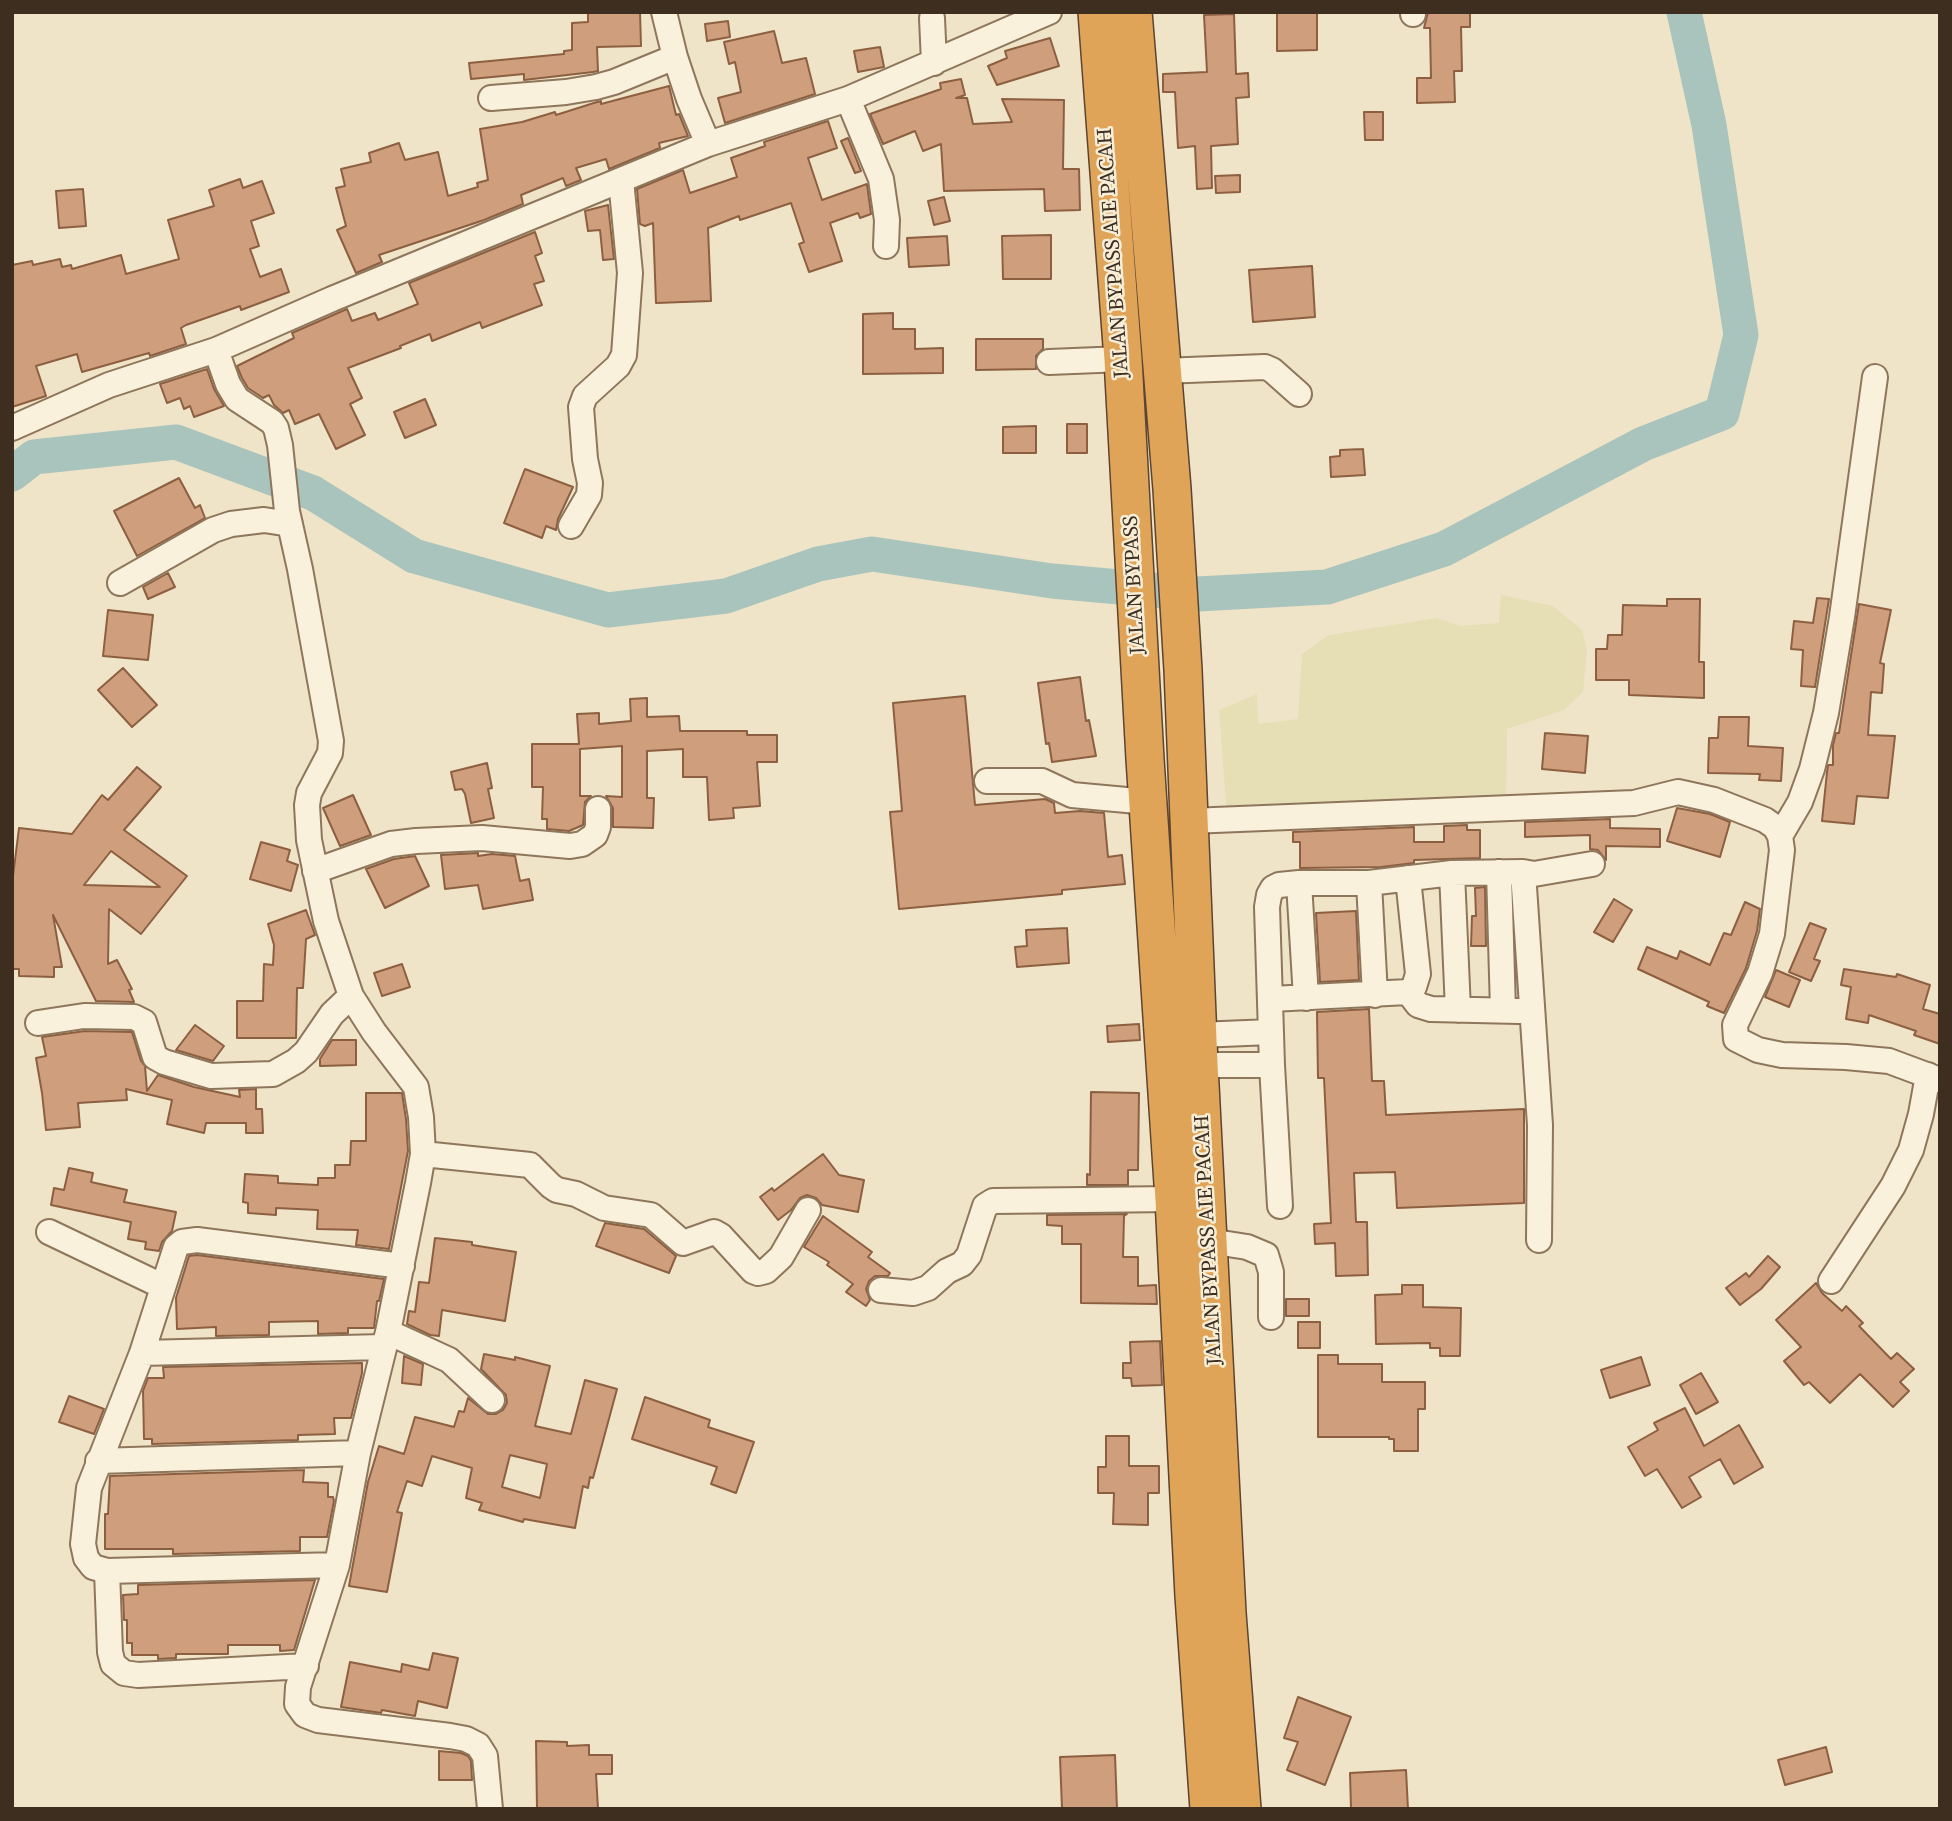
<!DOCTYPE html>
<html>
<head>
<meta charset="utf-8">
<style>
  body { margin:0 }
  #map { position:relative; width:1952px; height:1821px; overflow:hidden; background:#f0e4c8; font-family:"Source Serif 4",serif }
  canvas { display:block }
  .frame { position:absolute; inset:0; border:14px solid #3d2e20; pointer-events:none }
</style>
</head>
<body>
<div id="map">
<canvas width="1952" height="1821"></canvas>
<div class="frame"></div>
</div>
<script>
const context = document.querySelector('canvas').getContext('2d');
context.lineJoin = 'round';
function paint(path, color) { context.fillStyle = color; context.fill(path, 'evenodd'); }
const shape = rows => new Path2D(rows.map(r => 'M' + r).join(''));
function stroke(path, color, width, dash) { context.strokeStyle = color; context.lineWidth = width; context.lineCap = dash ? 'butt' : 'round'; context.setLineDash(dash || []); context.stroke(path); }
function label(font, color, halo, rows, align = 'center') {
  context.font = font + ' "Source Serif 4",serif'; context.lineWidth = 5; context.setLineDash([]); context.textBaseline = 'middle'; context.strokeStyle = halo; context.fillStyle = color; for (const [text, x, y, turn = 0] of rows) {
    context.save(); context.translate(x, y); context.rotate((+turn || 0) * Math.PI / 180); context.textAlign = isNaN(turn) ? turn : align; if (halo) context.strokeText(text, 0, 0); context.fillText(text, 0, 0); context.restore();
  }
}
const farmland = shape([
  [1501,595,1553,606,1582,630,1587,651,1583,692,1564,710,1507,729,1506,811,1227,816,1219,710,1257,694,1258,724,1298,719,1302,654,1329,635,1437,618,1460,626,1499,623]
]);
const river = shape([
  [12,474,34,457,176,442,313,493,414,556,608,610,726,596,818,564,872,554,1052,581,1198,594,1327,587,1444,549,1643,444,1722,413,1741,335,1709,125,1684,12]
]);
const building = shape([
  [588,12,640,12,641,46,597,47,598,71,593,72,524,80,524,74,471,79,469,63,564,54,564,51,572,50,572,23,588,22,588,12],
  [1277,12,1317,12,1317,50,1277,51,1277,12],
  [1428,12,1470,12,1470,27,1461,27,1462,71,1454,71,1455,102,1417,103,1417,78,1431,78,1430,28,1424,28,1428,12],
  [1234,14,1236,74,1248,73,1249,97,1236,98,1238,144,1211,146,1212,188,1197,189,1195,146,1178,148,1175,92,1163,92,1163,74,1207,72,1204,15,1234,14],
  [728,21,730,37,707,41,705,24,728,21],
  [774,31,782,63,806,58,815,94,725,123,718,98,741,92,735,62,729,64,724,42,774,31],
  [1050,38,1059,66,997,85,988,66,1007,58,1005,51,1050,38],
  [880,47,884,67,858,72,854,51,880,47],
  [961,79,965,95,956,98,967,98,973,124,1012,122,1002,99,1064,100,1063,169,1079,169,1080,210,1045,211,1044,189,944,191,941,144,923,151,915,131,883,144,870,114,941,89,940,83,961,79],
  [669,86,676,115,679,114,688,136,659,143,660,148,609,169,606,159,576,168,581,180,566,186,563,178,521,195,523,204,484,220,379,255,382,262,356,273,337,230,346,226,336,188,345,186,341,169,371,162,369,153,399,143,405,160,438,152,448,196,478,187,477,183,488,180,480,129,522,122,555,112,556,115,597,102,601,101,601,104,669,86],
  [1364,112,1383,112,1383,140,1365,140,1364,112],
  [828,121,837,148,808,158,822,200,867,184,871,214,860,218,858,213,830,223,842,261,809,272,799,244,804,242,791,203,740,220,739,216,708,228,711,301,656,303,653,223,645,226,640,224,637,189,683,170,690,193,737,177,731,158,765,146,764,142,828,121],
  [848,138,861,171,855,173,841,141,848,138],
  [1240,175,1240,192,1216,193,1215,176,1240,175],
  [240,179,243,188,262,181,274,213,251,221,259,246,250,249,260,277,281,269,289,292,241,310,240,306,186,325,181,328,186,344,150,356,149,353,82,372,77,354,36,366,46,396,12,407,12,265,32,261,33,265,60,259,62,267,71,265,72,269,121,255,126,274,179,259,168,220,214,206,209,190,240,179],
  [83,189,86,226,59,228,56,191,83,189],
  [944,197,950,221,934,225,928,201,944,197],
  [608,205,614,259,603,260,600,230,588,231,585,211,608,205],
  [535,232,542,253,535,256,544,281,534,284,542,305,482,328,480,322,432,341,430,334,400,346,401,348,348,368,362,398,350,404,365,435,336,449,319,414,295,424,289,410,283,413,274,405,269,395,263,398,248,388,242,378,237,366,294,338,292,333,347,309,352,321,375,313,378,320,418,304,409,283,535,232],
  [1051,235,1051,279,1003,279,1002,236,1051,235],
  [947,236,949,265,909,267,907,238,947,236],
  [1312,266,1315,317,1253,322,1249,270,1312,266],
  [893,313,893,329,915,329,915,349,943,348,943,373,863,374,863,314,893,313],
  [976,339,1043,339,1043,349,1036,356,1036,369,976,370,976,339],
  [207,369,214,389,224,406,194,417,190,406,184,409,180,398,167,403,160,384,207,369],
  [425,399,436,425,405,438,394,412,425,399],
  [1067,424,1087,424,1087,453,1067,453,1067,424],
  [1036,426,1036,453,1003,453,1003,427,1036,426],
  [1363,449,1365,475,1331,477,1330,457,1340,456,1340,450,1363,449],
  [525,469,573,487,558,519,556,530,546,526,542,538,504,523,525,469],
  [179,478,195,508,200,505,205,518,137,556,114,511,179,478],
  [168,573,175,587,148,599,143,587,168,573],
  [1817,598,1829,599,1815,687,1801,686,1803,650,1791,649,1794,621,1813,623,1817,598],
  [1667,599,1700,599,1699,662,1704,662,1704,698,1629,695,1629,680,1596,680,1596,649,1607,649,1608,635,1622,635,1623,605,1667,606,1667,599],
  [1859,604,1891,610,1880,663,1884,664,1882,693,1871,692,1868,735,1895,736,1888,798,1857,796,1854,824,1822,821,1827,772,1828,765,1833,765,1833,745,1836,733,1839,733,1859,604],
  [108,610,153,615,148,660,103,656,108,610],
  [123,668,157,705,132,727,98,690,123,668],
  [1080,677,1086,721,1089,720,1096,756,1052,762,1049,743,1046,744,1038,683,1080,677],
  [965,696,975,805,1045,799,1054,803,1055,813,1080,811,1104,813,1108,857,1122,855,1125,884,1062,890,1062,894,899,909,890,812,902,811,893,703,965,696],
  [647,698,647,717,679,716,680,731,747,731,747,735,777,735,777,762,757,762,760,806,733,808,734,818,709,820,707,777,683,777,683,749,647,751,647,798,654,798,653,828,613,827,613,808,606,796,622,797,622,746,580,749,580,796,591,796,585,802,583,825,569,831,547,829,547,819,542,819,543,787,532,787,532,744,579,744,577,714,599,713,599,724,631,721,630,699,647,698],
  [1719,717,1749,717,1748,746,1783,748,1781,781,1759,780,1760,774,1708,773,1709,738,1718,738,1719,717],
  [1545,733,1588,736,1585,773,1542,769,1545,733],
  [487,763,492,788,488,789,494,818,471,823,465,794,462,789,455,790,451,772,487,763],
  [137,767,161,787,124,830,187,876,141,934,109,909,108,964,117,960,132,989,129,990,134,1002,96,1001,53,915,62,967,54,967,54,977,19,976,19,969,13,969,12,884,19,828,72,834,102,795,108,800,137,767],
  [111,851,160,887,84,885,111,851],
  [353,795,371,835,340,846,323,808,353,795],
  [1677,808,1710,814,1730,822,1720,857,1667,841,1677,808],
  [1610,819,1610,828,1660,829,1660,847,1606,846,1606,860,1598,850,1590,849,1590,835,1525,837,1525,822,1610,819],
  [1467,825,1467,830,1480,830,1480,858,1414,860,1414,863,1381,867,1300,868,1300,842,1293,842,1293,832,1414,827,1414,842,1444,842,1444,826,1467,825],
  [261,842,290,850,287,861,298,865,291,891,250,879,261,842],
  [478,853,478,856,492,854,515,856,520,881,529,879,533,900,483,909,478,885,445,889,441,855,478,853],
  [415,856,429,886,385,908,366,869,394,859,415,856],
  [1485,887,1486,946,1471,946,1472,916,1476,916,1475,888,1485,887],
  [1614,899,1632,910,1613,942,1594,932,1614,899],
  [1745,902,1760,909,1757,931,1746,968,1724,1013,1707,1006,1709,1002,1638,969,1647,947,1677,959,1680,951,1710,965,1724,933,1731,935,1745,902],
  [306,910,315,935,306,939,303,988,297,988,296,1038,237,1038,237,1001,263,1001,264,964,273,965,274,945,268,924,306,910],
  [1356,911,1359,980,1320,982,1316,913,1356,911],
  [1810,923,1826,929,1814,959,1820,961,1811,981,1789,972,1810,923],
  [1067,928,1069,963,1017,967,1015,947,1027,946,1026,930,1067,928],
  [402,964,410,987,382,996,374,973,402,964],
  [1844,969,1896,977,1897,974,1930,985,1923,1009,1940,1014,1940,1044,1914,1035,1916,1031,1869,1015,1868,1023,1846,1019,1851,987,1841,985,1844,969],
  [1776,970,1800,980,1789,1007,1765,997,1776,970],
  [1369,1009,1372,1081,1384,1081,1386,1115,1524,1109,1524,1203,1397,1208,1395,1172,1354,1173,1356,1222,1367,1222,1368,1275,1336,1276,1335,1243,1315,1244,1314,1224,1331,1223,1324,1078,1318,1078,1317,1012,1369,1009],
  [1139,1024,1140,1040,1108,1042,1107,1026,1139,1024],
  [195,1025,224,1046,213,1061,176,1050,195,1025],
  [85,1031,132,1032,141,1061,145,1066,147,1091,158,1075,194,1087,240,1097,239,1090,256,1089,256,1109,262,1109,263,1133,246,1133,246,1123,206,1123,204,1133,167,1124,172,1100,126,1089,127,1100,78,1103,80,1127,46,1130,42,1093,36,1058,46,1056,42,1037,85,1031],
  [332,1040,356,1040,356,1065,320,1066,320,1059,332,1040],
  [1091,1092,1139,1093,1138,1170,1128,1170,1128,1185,1087,1185,1087,1174,1090,1175,1091,1092],
  [366,1093,402,1093,406,1119,408,1151,389,1249,356,1245,358,1230,317,1229,318,1210,276,1208,276,1215,248,1213,248,1203,243,1202,245,1174,278,1176,278,1183,318,1185,318,1178,335,1178,335,1165,350,1165,351,1141,366,1141,366,1093],
  [823,1154,839,1175,864,1180,858,1212,822,1205,816,1198,807,1195,800,1198,791,1210,778,1220,760,1197,772,1188,774,1191,823,1154],
  [69,1168,93,1173,91,1182,127,1190,124,1202,176,1212,172,1231,162,1242,159,1251,145,1249,146,1242,128,1239,131,1222,51,1205,54,1188,64,1190,69,1168],
  [1127,1214,1124,1216,1123,1257,1138,1257,1138,1286,1156,1285,1157,1304,1081,1303,1081,1244,1062,1244,1062,1226,1047,1225,1047,1215,1127,1214],
  [823,1216,872,1252,868,1257,890,1273,888,1276,875,1276,869,1281,866,1289,870,1300,866,1306,846,1292,853,1284,827,1265,829,1262,804,1247,823,1216],
  [605,1223,644,1229,676,1256,669,1273,596,1246,605,1223],
  [435,1238,472,1242,472,1245,516,1252,505,1321,442,1310,439,1336,430,1335,407,1324,409,1311,415,1312,419,1282,429,1283,435,1238],
  [197,1255,384,1279,379,1301,377,1301,374,1328,348,1328,348,1333,318,1334,318,1321,269,1322,269,1335,216,1336,216,1327,177,1329,176,1298,189,1256,197,1255],
  [1768,1256,1780,1267,1761,1289,1740,1305,1726,1288,1746,1273,1749,1277,1768,1256],
  [1816,1283,1822,1293,1842,1311,1846,1306,1863,1323,1859,1326,1891,1359,1897,1353,1914,1369,1900,1382,1909,1391,1893,1407,1860,1374,1830,1403,1809,1382,1804,1385,1784,1361,1801,1347,1776,1320,1816,1283],
  [1402,1285,1423,1285,1423,1307,1461,1308,1460,1356,1440,1356,1440,1348,1430,1348,1430,1343,1376,1344,1375,1295,1402,1294,1402,1285],
  [1286,1299,1309,1299,1309,1316,1286,1316,1286,1299],
  [1298,1322,1320,1322,1320,1348,1298,1348,1298,1322],
  [1160,1341,1162,1385,1132,1386,1131,1378,1123,1378,1123,1363,1131,1363,1130,1342,1160,1341],
  [484,1354,515,1360,515,1357,550,1366,535,1426,571,1434,585,1380,617,1389,593,1478,590,1477,588,1488,583,1486,575,1528,524,1519,523,1522,479,1510,482,1503,466,1498,472,1468,432,1456,422,1486,407,1481,397,1512,402,1513,387,1592,349,1586,368,1482,379,1446,404,1454,415,1417,454,1427,459,1411,464,1412,468,1398,488,1414,496,1414,503,1410,507,1403,506,1395,481,1369,484,1354],
  [510,1455,547,1464,540,1498,502,1487,510,1455],
  [1318,1355,1338,1355,1338,1364,1382,1364,1382,1382,1425,1382,1425,1409,1418,1409,1418,1451,1394,1451,1394,1439,1389,1439,1389,1437,1318,1437,1318,1355],
  [404,1356,423,1364,421,1385,402,1383,404,1356],
  [1641,1357,1650,1385,1610,1398,1601,1370,1641,1357],
  [362,1363,362,1373,351,1418,334,1418,335,1434,298,1435,298,1440,152,1444,152,1439,144,1439,143,1391,148,1378,164,1378,163,1367,362,1363],
  [1701,1373,1718,1402,1696,1414,1680,1385,1701,1373],
  [69,1396,104,1409,94,1434,59,1422,69,1396],
  [645,1397,710,1420,708,1427,754,1442,736,1493,711,1484,717,1467,632,1439,645,1397],
  [1685,1408,1704,1446,1739,1425,1763,1467,1734,1484,1720,1459,1689,1477,1701,1497,1682,1508,1657,1469,1645,1476,1628,1447,1658,1430,1654,1423,1685,1408],
  [1106,1436,1129,1436,1129,1466,1159,1466,1159,1493,1148,1493,1148,1525,1113,1524,1114,1493,1098,1493,1098,1467,1106,1467,1106,1436],
  [304,1470,303,1482,328,1483,328,1497,333,1497,334,1501,327,1537,300,1537,300,1551,173,1554,173,1549,105,1549,105,1514,108,1514,110,1476,304,1470],
  [315,1580,294,1650,280,1651,280,1645,228,1645,228,1654,176,1654,176,1658,158,1659,158,1655,132,1655,132,1643,127,1643,127,1620,124,1620,123,1595,138,1594,138,1585,315,1580],
  [433,1653,458,1658,447,1708,418,1701,415,1716,382,1710,381,1713,341,1707,350,1662,401,1672,402,1664,429,1670,433,1653],
  [1298,1697,1351,1717,1325,1785,1287,1770,1298,1742,1284,1738,1298,1697],
  [536,1741,567,1742,567,1746,589,1745,589,1755,612,1755,612,1774,596,1774,598,1809,537,1809,536,1741],
  [1826,1747,1832,1772,1785,1785,1778,1760,1826,1747],
  [439,1751,461,1753,468,1756,471,1761,472,1780,439,1780,439,1751],
  [1115,1755,1117,1809,1062,1809,1060,1757,1115,1755],
  [1406,1770,1408,1809,1351,1809,1350,1773,1406,1770]
]);
const minor = shape([
  [664,12,675,57,689,99,708,144],
  [1413,12,1413,14],
  [932,18,934,63],
  [491,98,566,92,596,87,614,82,675,57],
  [848,99,881,179,887,220,886,246],
  [216,350,228,384,237,399,272,422,276,428,280,445,287,511,300,569,331,741,330,753,309,793,307,805,309,840,326,921,351,996,374,1032,416,1087,421,1117,423,1154,418,1183,388,1332,358,1453,337,1565,298,1687,297,1704,305,1715,318,1720,450,1736,466,1739,478,1745,485,1756,490,1809],
  [1049,362,1123,359],
  [1162,371,1265,367,1272,370,1299,394],
  [12,428,109,385,216,350,332,299,708,144,848,99,1049,12],
  [571,526,589,495,590,483,585,459,581,407,585,396,618,366,624,355,630,273,621,180],
  [120,583,213,530,231,524,264,520,290,524],
  [987,781,1042,781,1072,795,1148,802],
  [1190,821,1634,803,1678,792,1714,800,1765,820,1775,827,1780,836,1782,850,1772,934,1760,973,1735,1025,1736,1039,1758,1050,1782,1055,1846,1057,1889,1061,1940,1080],
  [1780,836,1800,802,1812,769,1826,713,1842,617,1875,377],
  [315,871,391,844,416,841,482,838,570,846,582,844,595,835,598,827,598,809],
  [1499,872,1503,1010],
  [1523,872,1534,874,1592,864],
  [1452,873,1458,1010],
  [1299,883,1306,998],
  [1369,883,1375,995],
  [1408,992,1418,1005,1431,1009,1519,1011],
  [1271,999,1408,992,1414,987,1418,974,1408,878],
  [38,1023,84,1016,134,1017,144,1022,155,1057,164,1062,211,1076,273,1074,296,1061,306,1052,332,1014,351,996],
  [1198,1035,1271,1032],
  [1199,1065,1272,1065,1267,907,1269,895,1273,888,1279,885,1299,883,1369,883,1452,873,1523,872,1540,1125,1539,1240],
  [1272,1065,1280,1206],
  [423,1154,530,1165,551,1186,557,1190,576,1194,604,1208,651,1215,683,1243,714,1232,721,1236,753,1271,758,1273,766,1271,781,1257,808,1210],
  [49,1232,162,1286],
  [1209,1241,1247,1247,1266,1255,1271,1272,1271,1317],
  [1831,1281,1893,1186,1911,1150,1921,1114,1928,1075],
  [881,1290,913,1293,928,1288,947,1271,962,1264,969,1255,985,1206,993,1201,1174,1199],
  [388,1332,449,1360,492,1400],
  [142,1353,383,1347],
  [98,1461,358,1453],
  [107,1571,337,1565],
  [306,1666,138,1675,124,1673,113,1664,110,1652,107,1571,93,1567,86,1558,83,1544,89,1488,142,1353,176,1247,182,1242,197,1240,402,1266]
]);
const highway = shape([
  [1097,12,1123,359,1145,759,1174,1199,1194,1596,1209,1809],
  [1133,12,1172,489,1183,670,1199,1065,1227,1613,1242,1809]
]);
const streetNames = [
  ["JALAN BYPASS AIE PACAH",1114,253,-94],
  ["JALAN BYPASS",1135,585,-93],
  ["JALAN BYPASS AIE PACAH",1209,1240,-93]
];
paint(farmland, '#e6deb5');
stroke(river, '#a9c4bc', 35);
paint(building, '#cf9f7d');
stroke(building, '#8d5f41', 2);
stroke(minor, '#8d765c', 28);
stroke(highway, '#5b4430', 40);
stroke(minor, '#faf1dc', 24);
stroke(highway, '#e0a458', 37);
label('21px', '#3d2e20', '#f7eed8', streetNames);
</script>
</body>
</html>
